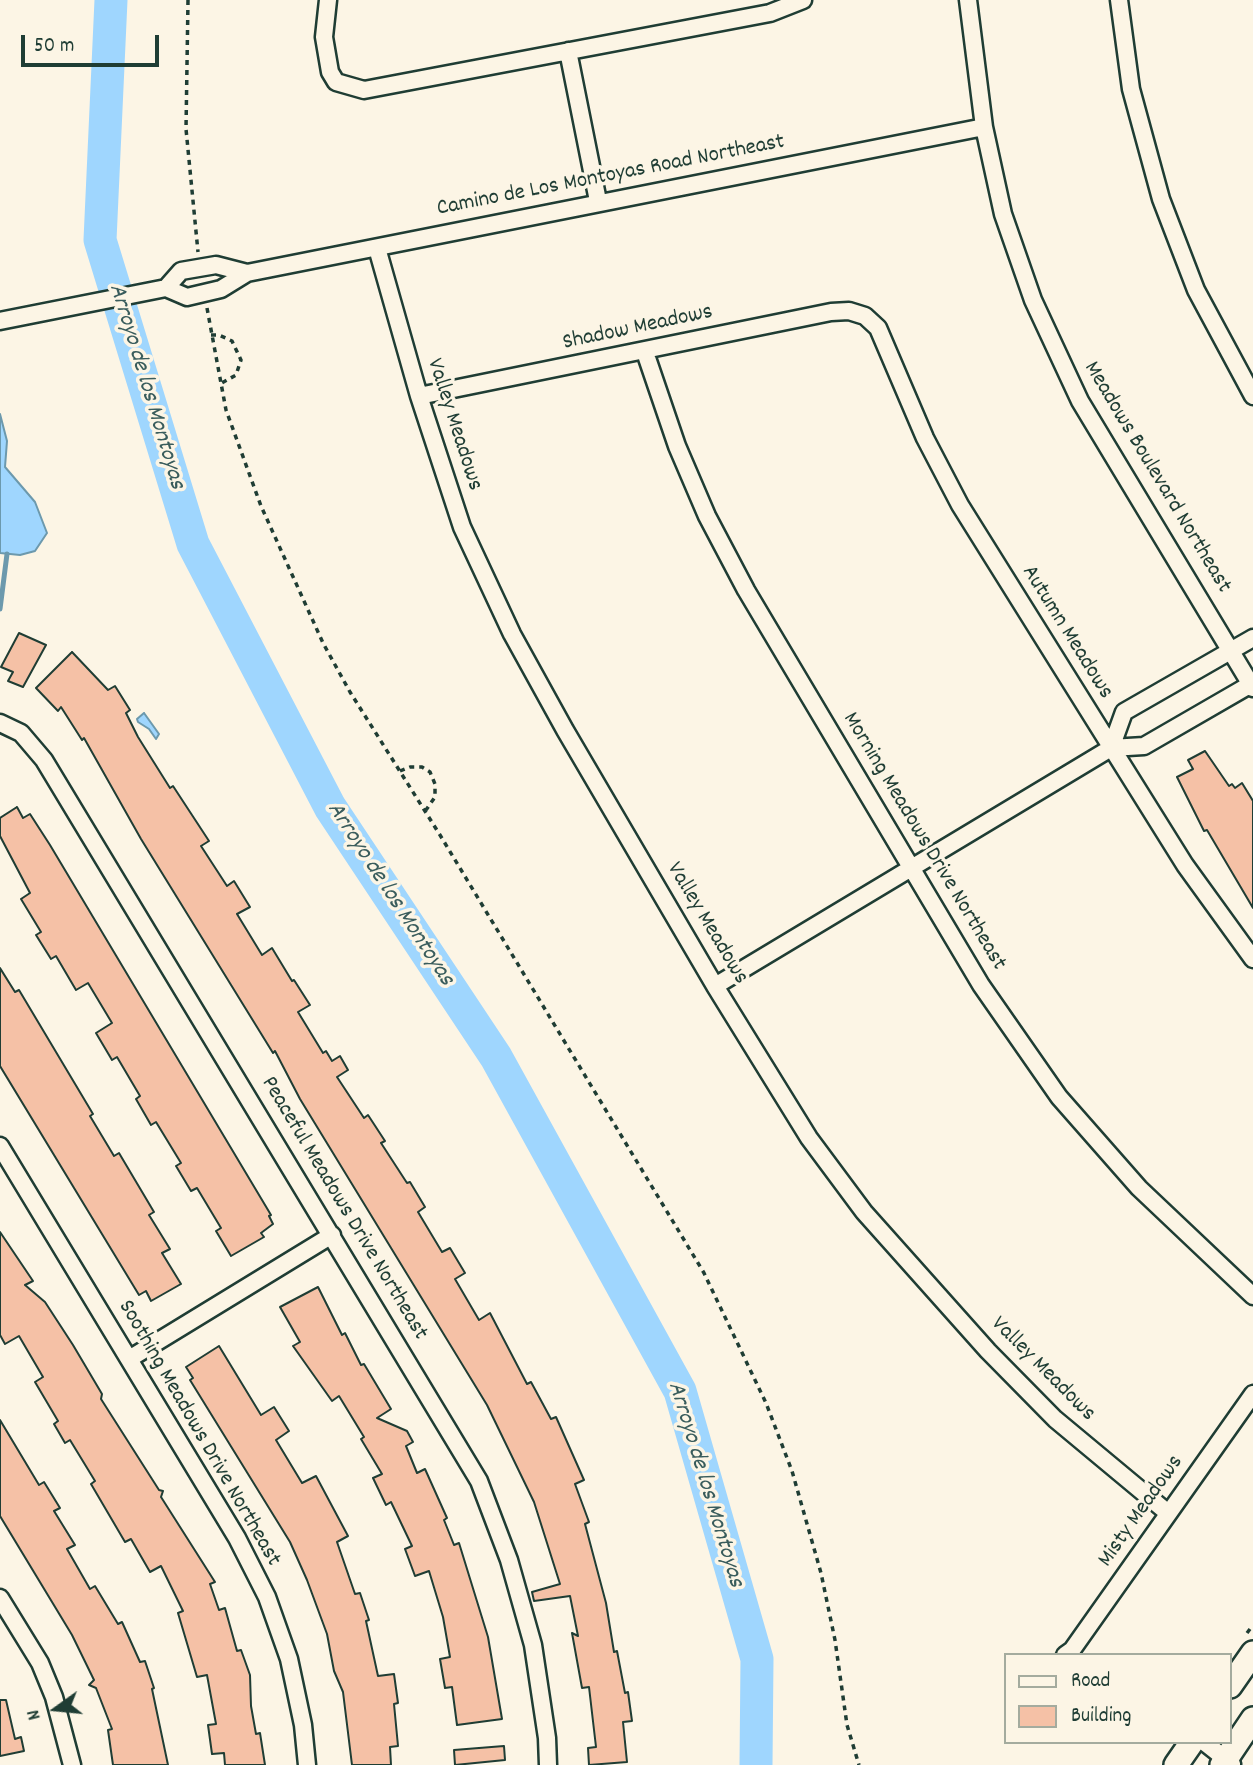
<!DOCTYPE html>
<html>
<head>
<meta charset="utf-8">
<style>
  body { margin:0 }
  #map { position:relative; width:1253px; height:1765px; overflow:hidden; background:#fcf5e5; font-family:Dekko,sans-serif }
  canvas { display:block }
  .legend { position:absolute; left:1004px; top:1653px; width:228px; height:91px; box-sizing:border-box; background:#fcf5e5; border:2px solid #a4ab9e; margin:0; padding:9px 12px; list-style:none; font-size:21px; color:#1f3d34 }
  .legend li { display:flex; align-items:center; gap:14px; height:35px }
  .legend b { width:35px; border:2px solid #a4ab9e }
  .north { position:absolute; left:21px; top:1674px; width:70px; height:70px; -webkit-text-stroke:5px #fcf5e5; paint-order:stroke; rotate:255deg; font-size:19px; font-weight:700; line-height:28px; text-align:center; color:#1f3d34 }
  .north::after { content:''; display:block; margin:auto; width:24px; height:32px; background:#1f3d34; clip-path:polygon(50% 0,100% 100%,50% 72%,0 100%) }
  .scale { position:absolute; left:21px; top:35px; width:138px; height:32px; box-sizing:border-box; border:4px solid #1f3d34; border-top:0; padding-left:9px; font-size:21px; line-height:24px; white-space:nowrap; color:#1f3d34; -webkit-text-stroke:5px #fcf5e5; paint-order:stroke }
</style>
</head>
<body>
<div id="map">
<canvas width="1253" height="1765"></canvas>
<ul class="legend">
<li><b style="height:9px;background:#fcf5e5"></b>Road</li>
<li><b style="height:19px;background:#f5c1a6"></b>Building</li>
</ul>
<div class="north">N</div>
<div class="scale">50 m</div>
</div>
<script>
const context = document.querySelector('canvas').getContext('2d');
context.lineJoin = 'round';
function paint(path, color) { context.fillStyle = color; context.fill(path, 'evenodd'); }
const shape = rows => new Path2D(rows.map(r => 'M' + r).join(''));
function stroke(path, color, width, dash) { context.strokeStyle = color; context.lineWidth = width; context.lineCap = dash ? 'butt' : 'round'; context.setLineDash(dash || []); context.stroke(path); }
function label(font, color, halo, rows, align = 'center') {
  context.font = font + ' Dekko,sans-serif'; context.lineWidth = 7; context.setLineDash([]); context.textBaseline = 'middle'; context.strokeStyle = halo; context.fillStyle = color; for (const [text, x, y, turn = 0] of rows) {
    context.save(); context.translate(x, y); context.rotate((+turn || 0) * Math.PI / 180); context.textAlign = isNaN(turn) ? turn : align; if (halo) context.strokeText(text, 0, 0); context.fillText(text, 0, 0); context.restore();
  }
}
const water = shape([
  [0,414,7,441,5,467,35,502,47,533,35,551,20,555,0,553,0,414],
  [144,713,159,734,156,739,149,729,138,722,137,719,144,713]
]);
const stream = shape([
  [0,609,7,554]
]);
const river = shape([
  [111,0,100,240,193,544,330,807,496,1057,680,1391,757,1659,756,1765]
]);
const building = shape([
  [19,633,46,645,23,687,8,681,13,672,1,667,19,633],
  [72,652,108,690,115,686,130,710,126,713,138,737,170,788,173,786,209,841,201,846,227,886,234,881,250,907,237,914,262,955,272,948,292,981,294,980,310,1005,298,1012,323,1053,326,1051,332,1061,340,1056,348,1070,337,1077,364,1118,368,1115,385,1141,381,1143,407,1183,410,1182,425,1207,418,1212,442,1252,450,1248,465,1273,455,1279,479,1320,490,1313,527,1384,531,1382,551,1419,556,1417,584,1480,575,1484,589,1522,585,1524,606,1603,614,1652,617,1651,625,1693,628,1692,632,1721,623,1722,627,1762,589,1765,588,1748,596,1747,589,1687,582,1688,572,1633,578,1636,570,1596,534,1601,532,1592,560,1584,534,1502,487,1405,300,1099,275,1051,273,1053,141,839,84,738,82,740,61,707,58,711,36,688,72,652],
  [1205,751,1229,786,1232,784,1235,788,1242,783,1253,801,1253,908,1207,830,1204,831,1177,777,1193,769,1188,760,1205,751],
  [17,807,23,818,30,814,50,845,271,1215,269,1216,273,1224,261,1233,264,1237,231,1256,216,1231,221,1228,197,1188,191,1191,176,1166,181,1163,156,1122,151,1125,136,1099,140,1096,117,1057,112,1060,96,1033,112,1023,88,983,76,990,56,956,51,959,36,935,41,932,21,899,30,893,0,836,0,818,17,807],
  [0,968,15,992,19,990,93,1114,90,1116,114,1156,119,1153,154,1212,149,1215,170,1249,162,1253,181,1284,151,1301,146,1291,139,1295,0,1066,0,968],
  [0,1232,33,1281,25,1285,45,1302,73,1345,102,1394,101,1399,159,1490,163,1491,161,1497,215,1582,210,1584,219,1610,225,1608,237,1651,241,1650,250,1675,251,1706,256,1734,260,1733,265,1765,225,1765,224,1753,212,1754,208,1725,216,1724,207,1675,197,1677,178,1613,183,1611,161,1566,150,1572,131,1539,125,1542,91,1484,95,1481,70,1440,65,1443,54,1424,58,1421,35,1382,43,1377,19,1336,5,1344,0,1335,0,1232],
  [318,1287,342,1335,345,1333,361,1365,364,1364,391,1409,377,1418,407,1431,413,1442,406,1446,417,1473,425,1469,447,1518,444,1520,454,1545,459,1543,488,1637,502,1719,457,1725,452,1687,445,1688,440,1659,450,1657,443,1617,429,1571,415,1576,405,1549,412,1546,391,1502,386,1505,373,1478,382,1474,361,1439,364,1437,339,1396,332,1401,293,1346,300,1342,280,1307,318,1287],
  [219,1346,261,1415,274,1407,289,1431,276,1440,302,1483,316,1476,348,1536,337,1542,355,1594,360,1593,369,1620,366,1621,378,1676,394,1674,398,1703,394,1704,398,1746,390,1747,391,1765,352,1765,343,1692,334,1671,327,1634,307,1580,290,1542,190,1380,193,1378,186,1367,219,1346],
  [0,1420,39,1485,44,1482,60,1508,54,1511,75,1545,67,1549,90,1589,95,1586,118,1624,122,1622,140,1662,145,1661,154,1688,152,1689,168,1765,113,1765,108,1730,112,1729,96,1688,89,1685,94,1680,72,1635,0,1516,0,1420],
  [0,1700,6,1700,15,1739,21,1737,24,1751,0,1756,0,1700],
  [504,1746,505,1760,455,1765,454,1750,504,1746]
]);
const path = shape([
  [188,0,186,129,198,252],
  [207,308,226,410,261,506,323,643,350,692,440,835,704,1273,766,1403,792,1471,821,1573,835,1640,847,1725,859,1765],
  [211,335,219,335,232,341,241,360,236,375,220,384],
  [400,771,410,767,422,767,430,772,435,784,435,797,426,810],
  [1247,1633,1253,1625]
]);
const street = shape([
  [328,0,324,37,330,72,336,82,364,90,770,13,803,0],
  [968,0,984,127,1003,214,1033,300,1080,401,1253,688],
  [1119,0,1131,89,1161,199,1196,290,1253,396],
  [568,51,598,201],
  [377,248,419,396,462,527,512,634,565,730,715,986,809,1138,864,1212,988,1351,1055,1419,1168,1513],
  [166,288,181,271,216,265,247,273],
  [0,321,166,288,187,297,221,289,247,273,984,127],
  [645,352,677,446,707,516,746,590,981,985,1059,1097,1139,1188,1253,1296],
  [419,396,831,312,849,311,865,316,878,328,925,438,960,505,1185,865,1253,959],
  [0,723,21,733,44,760,479,1481,509,1560,533,1645,547,1738,548,1765],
  [1111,748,1124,712,1253,638],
  [715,986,1111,748,1144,746,1253,683],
  [0,1146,237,1538,267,1597,289,1659,303,1725,307,1765],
  [129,1359,332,1235],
  [0,1598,40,1663,54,1697,72,1765],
  [1065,1655,1072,1650,1253,1394],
  [1204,1742,1232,1764]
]);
const secondary = shape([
  [1230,1686,1253,1653],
  [1176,1765,1192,1742],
  [1222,1765,1253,1719]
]);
const streetNames = [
  ["Camino de Los Montoyas Road Northeast",611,177,-11],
  ["Shadow Meadows",638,329,-12],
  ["Valley Meadows",453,425,72],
  ["Meadows Boulevard Northeast",1156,478,59],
  ["Autumn Meadows",1066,633,58],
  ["Morning Meadows Drive Northeast",923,842,59],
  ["Valley Meadows",706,924,59],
  ["Peaceful Meadows Drive Northeast",343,1209,59],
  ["Valley Meadows",1042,1370,45],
  ["Soothing Meadows Drive Northeast",198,1434,60],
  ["Misty Meadows",1142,1512,-55]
];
const waterNames = [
  ["Arroyo de los Montoyas",145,387,73],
  ["Arroyo de los Montoyas",389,895,57],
  ["Arroyo de los Montoyas",704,1485,73]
];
paint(water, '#9fd6fe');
stroke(water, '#6c99ad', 2);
stroke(stream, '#6c99ad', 5);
stroke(river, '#9fd6fe', 33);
paint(building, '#f5c1a6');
stroke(building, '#1f3d34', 2);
stroke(street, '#1f3d34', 21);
stroke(secondary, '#1f3d34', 28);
stroke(path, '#1f3d34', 3.5, [5, 5]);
stroke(street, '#fcf5e5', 16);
stroke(secondary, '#fcf5e5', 23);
label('23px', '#1f3d34', '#fcf5e5', streetNames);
label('italic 24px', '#395c5c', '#fcf5e5', waterNames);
</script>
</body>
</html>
